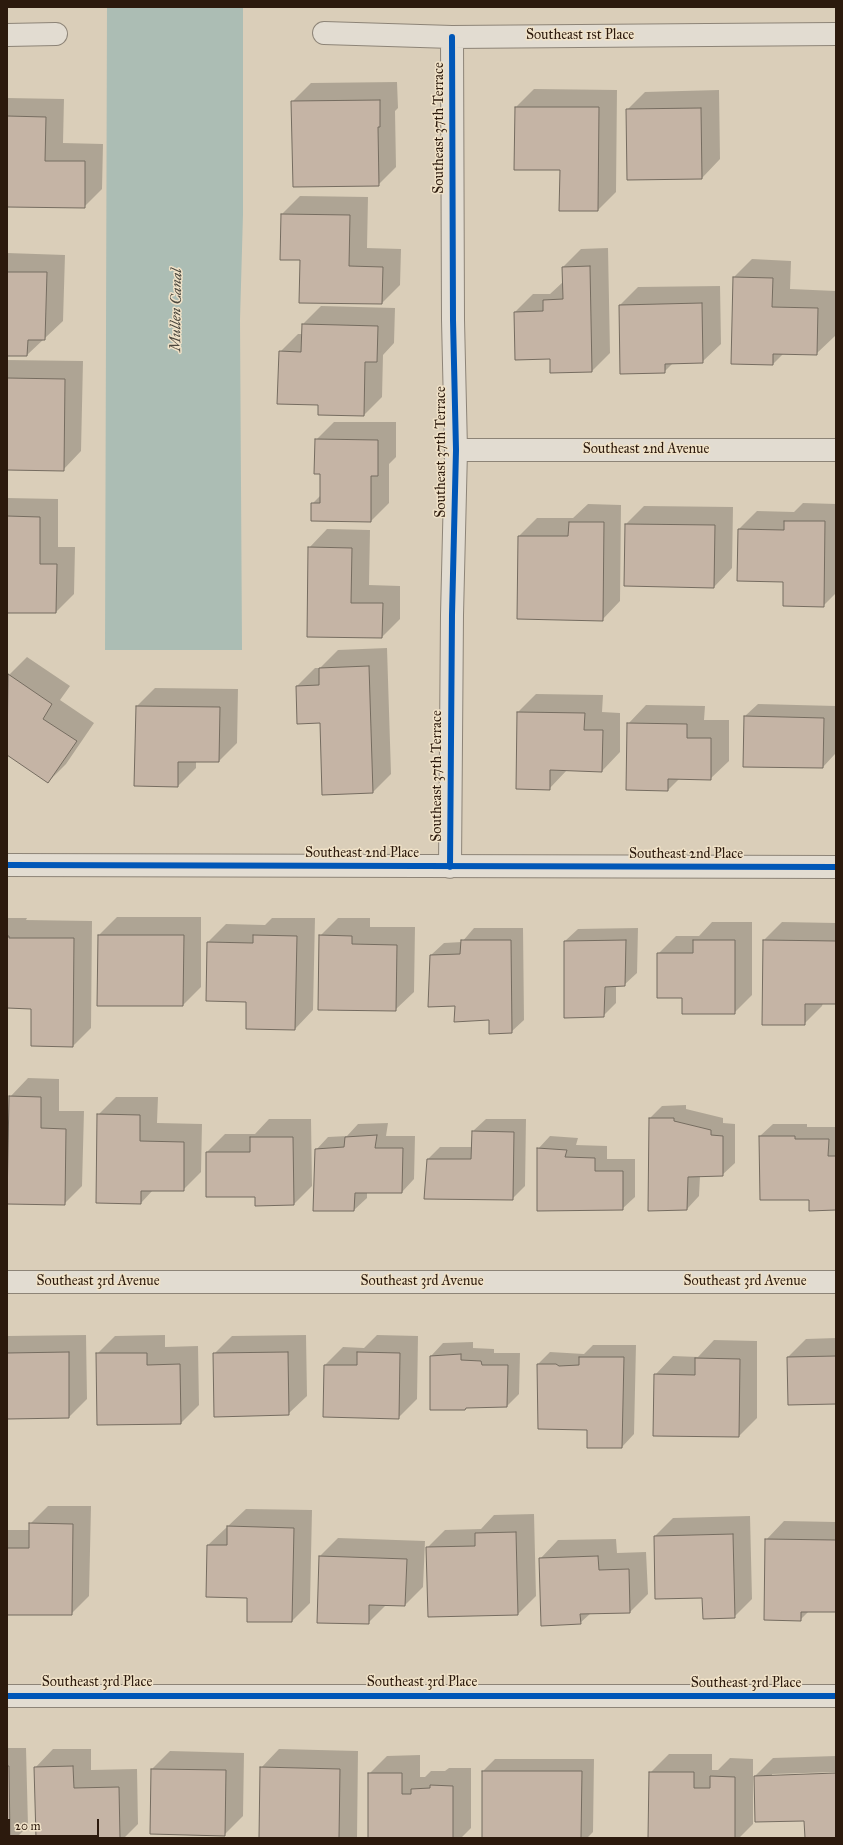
<!DOCTYPE html>
<html>
<head>
<meta charset="utf-8">
<style>
  body { margin:0 }
  #map { position:relative; width:843px; height:1845px; overflow:hidden; background:#daceb9; font-family:"IM FELL Great Primer",serif }
  canvas { display:block }
  .frame { position:absolute; inset:0; border:8px solid #2c1a0d; pointer-events:none }
  .scale { position:absolute; left:8px; top:1819px; width:91px; height:18px; box-sizing:border-box; border:2px solid #2c1a0d; border-top:0; padding-left:5px; font-size:12px; line-height:14px; white-space:nowrap; color:#2c1a0d; -webkit-text-stroke:3px #f0e2c8; paint-order:stroke }
</style>
</head>
<body>
<div id="map">
<canvas width="843" height="1845"></canvas>
<div class="frame"></div>
<div class="scale">20 m</div>
</div>
<script>
const context = document.querySelector('canvas').getContext('2d');
context.lineJoin = 'round';
function paint(path, color) { context.fillStyle = color; context.fill(path, 'evenodd'); }
const shape = rows => new Path2D(rows.map(r => 'M' + r).join(''));
function stroke(path, color, width, dash) { context.strokeStyle = color; context.lineWidth = width; context.lineCap = dash ? 'butt' : 'round'; context.setLineDash(dash || []); context.stroke(path); }
function label(font, color, halo, rows, align = 'center') {
  context.font = font + ' "IM FELL Great Primer",serif'; context.lineWidth = 3; context.setLineDash([]); context.textBaseline = 'middle'; context.strokeStyle = halo; context.fillStyle = color; for (const [text, x, y, turn = 0] of rows) {
    context.save(); context.translate(x, y); context.rotate((+turn || 0) * Math.PI / 180); context.textAlign = isNaN(turn) ? turn : align; if (halo) context.strokeText(text, 0, 0); context.fillText(text, 0, 0); context.restore();
  }
}
const water = shape([
  [107,7,243,7,243,214,240,320,242,650,105,650]
]);
const shadow = shape([
  [397,82,398,108,395,111,396,167,378,185,292,102,311,83],
  [534,89,617,90,616,192,598,210,560,210,561,169,516,107],
  [719,90,720,159,702,178,627,110,645,92],
  [7,98,64,99,63,143,103,144,102,189,84,207,7,206],
  [300,196,368,197,367,248,401,249,400,285,382,303,301,259,281,259,282,214],
  [608,248,610,353,592,371,515,312,533,294,550,294,563,282,563,267,581,249],
  [7,253,65,255,63,321,27,355,7,355],
  [752,259,791,261,790,289,836,291,835,336,816,354,784,353,773,364,734,277],
  [720,286,721,344,702,362,674,362,664,372,620,305,638,287],
  [321,306,395,308,394,343,383,355,382,397,364,415,319,404,280,352,298,334,303,334,303,324],
  [7,360,83,361,81,451,63,470,7,469],
  [334,422,396,422,396,457,389,464,389,503,371,521,312,504,321,495,321,473,316,440],
  [7,498,58,499,58,547,75,547,74,594,56,612,7,612],
  [803,503,836,504,836,593,823,606,784,581,739,529,757,511,794,512],
  [588,504,621,505,620,601,602,620,519,536,537,518,573,518],
  [644,506,733,507,732,568,714,587,626,524],
  [327,529,370,530,369,585,400,586,400,619,382,637,308,636,309,548],
  [387,648,391,774,373,792,321,722,297,686,315,668,320,668,338,650],
  [27,657,70,686,60,700,94,723,66,764,48,782,7,754,7,677],
  [155,688,238,689,237,743,219,761,196,761,196,768,178,786,137,706],
  [536,694,603,695,602,712,620,713,620,752,602,771,567,770,549,789,518,712],
  [758,704,836,706,835,754,823,767,745,716],
  [646,705,705,706,704,720,729,720,729,761,710,779,679,779,668,790,628,724],
  [117,917,201,917,201,987,183,1005,99,935],
  [7,918,27,918,26,920,92,921,91,1028,73,1046,32,1008,7,1007],
  [272,918,315,918,313,1010,295,1029,247,1001,207,1000,208,942,226,924,265,925],
  [338,918,370,918,370,927,415,927,414,992,395,1010,320,936],
  [712,922,752,922,752,995,734,1013,683,997,658,954,676,936,699,936],
  [782,922,836,923,836,1003,823,1003,822,1006,804,1024,764,940],
  [474,928,523,928,524,1020,511,1032,490,1019,456,1005,431,955,444,943,462,942],
  [638,928,637,973,624,985,616,986,616,1003,603,1016,565,941,578,929],
  [28,1078,59,1079,59,1111,84,1111,82,1186,64,1204,7,1203,7,1127,9,1127,10,1097],
  [116,1097,158,1097,157,1123,202,1124,201,1172,183,1190,153,1190,141,1203,98,1115],
  [686,1105,686,1109,723,1118,723,1123,735,1124,735,1163,722,1175,700,1176,699,1196,687,1209,650,1118,662,1106],
  [269,1119,311,1119,312,1186,294,1204,256,1196,207,1152,225,1134,255,1134],
  [486,1119,526,1119,525,1186,512,1199,428,1159,440,1147,473,1147,473,1131],
  [388,1123,386,1136,415,1136,414,1179,402,1192,367,1192,367,1198,354,1210,316,1150,328,1137,347,1136,358,1124],
  [773,1124,807,1124,807,1127,836,1127,836,1209,810,1199,760,1136],
  [550,1136,578,1138,576,1145,607,1146,607,1159,635,1159,635,1197,622,1209,538,1149],
  [86,1335,87,1399,69,1417,7,1418,7,1336],
  [165,1335,165,1347,198,1346,199,1405,181,1423,98,1424,97,1354,115,1336],
  [306,1335,307,1396,288,1414,214,1354,232,1336],
  [377,1335,418,1336,417,1399,398,1418,325,1365,343,1347,364,1348],
  [836,1338,836,1403,788,1357,806,1339],
  [714,1340,757,1341,757,1418,739,1436,655,1375,673,1356,698,1357],
  [473,1342,473,1348,494,1349,494,1353,520,1353,519,1394,507,1406,468,1407,465,1409,431,1409,431,1356,443,1343],
  [593,1345,636,1345,634,1434,622,1447,538,1364,550,1352,584,1354],
  [48,1506,91,1506,89,1596,71,1614,7,1614,7,1530,30,1530,30,1524],
  [246,1509,312,1510,310,1603,292,1621,248,1597,207,1596,208,1545],
  [534,1514,536,1596,518,1614,427,1548,445,1530,481,1529,494,1515],
  [750,1516,752,1599,734,1617,703,1597,655,1536,673,1518],
  [784,1521,836,1522,836,1611,809,1611,800,1620,766,1540],
  [338,1538,425,1541,423,1587,405,1605,386,1605,368,1623,320,1556],
  [616,1539,617,1553,646,1552,648,1594,630,1612,591,1613,580,1623,540,1559,558,1540],
  [7,1748,26,1748,28,1826,16,1838,7,1838],
  [53,1749,91,1749,91,1770,137,1769,138,1824,124,1838,37,1838,35,1768],
  [279,1749,358,1751,357,1838,260,1838,261,1768],
  [170,1751,244,1753,243,1816,224,1835,152,1769],
  [669,1754,712,1754,712,1770,718,1770,730,1758,753,1759,753,1824,739,1838,649,1838,650,1773],
  [420,1755,420,1777,425,1777,431,1771,445,1771,449,1768,471,1768,471,1828,461,1838,369,1838,369,1774,387,1756],
  [836,1756,836,1772,772,1774,772,1776,836,1774,836,1838,806,1838,805,1820,755,1776,773,1758],
  [495,1759,594,1759,593,1832,587,1838,483,1838,483,1771]
]);
const building = shape([
  [380,100,380,127,378,127,379,186,293,187,291,101,380,100],
  [515,107,599,107,598,211,559,211,560,170,514,170,515,107],
  [701,108,702,179,627,180,626,109,701,108],
  [7,116,46,117,45,161,85,161,85,208,7,207,7,116],
  [281,214,350,215,349,266,383,267,382,304,299,303,300,260,280,260,281,214],
  [590,266,592,372,550,373,550,359,515,360,514,312,543,311,543,300,563,299,562,267,590,266],
  [7,272,47,272,45,340,28,340,27,356,7,356,7,272],
  [733,277,773,278,772,307,818,308,817,355,773,354,773,365,731,364,733,277],
  [702,303,703,363,665,364,665,373,620,374,619,305,702,303],
  [302,324,378,326,377,362,365,362,364,416,318,415,318,405,277,404,279,351,301,352,302,324],
  [7,378,65,379,64,471,7,470,7,378],
  [315,439,378,440,378,476,371,476,371,522,311,521,311,503,320,503,320,474,314,474,315,439],
  [7,516,40,517,40,564,57,564,56,613,7,613,7,516],
  [784,521,825,521,824,607,783,606,783,582,737,581,738,529,784,530,784,521],
  [569,522,604,522,603,621,517,619,518,536,568,536,569,522],
  [625,524,715,525,714,588,624,586,625,524],
  [308,547,352,548,351,603,383,603,382,638,307,637,308,547],
  [369,666,373,793,322,795,320,723,297,724,296,686,319,685,319,668,369,666],
  [8,674,52,704,43,719,77,741,48,783,7,755,8,674],
  [136,706,220,707,219,762,178,762,178,787,134,786,136,706],
  [517,712,585,713,584,730,603,730,602,772,550,770,550,790,516,789,517,712],
  [744,716,824,718,823,768,743,767,744,716],
  [627,723,687,724,687,738,711,738,711,780,668,779,668,791,626,790,627,723],
  [98,935,184,935,183,1006,97,1006,98,935],
  [253,935,297,936,295,1030,246,1029,246,1002,206,1001,207,942,253,943,253,935],
  [319,935,352,936,352,944,397,945,396,1011,318,1010,319,935],
  [7,936,9,936,9,938,74,938,73,1047,31,1046,31,1009,7,1008,7,936],
  [461,940,511,940,512,1033,489,1034,489,1020,454,1022,455,1006,428,1007,430,955,460,954,461,940],
  [626,940,625,986,605,987,604,1017,564,1018,564,941,626,940],
  [693,940,735,940,735,1014,682,1014,682,998,657,998,657,953,693,953,693,940],
  [763,940,836,941,836,1004,805,1004,805,1025,762,1025,763,940],
  [9,1096,41,1097,41,1128,66,1129,65,1205,7,1204,9,1096],
  [97,1114,140,1115,140,1141,184,1142,184,1191,141,1191,141,1204,96,1203,97,1114],
  [649,1118,674,1118,674,1121,711,1130,711,1135,723,1136,723,1176,688,1177,687,1210,648,1211,649,1118],
  [472,1131,514,1132,513,1200,424,1199,427,1159,471,1159,472,1131],
  [377,1135,375,1148,403,1148,402,1193,355,1193,354,1211,313,1211,315,1149,344,1147,345,1137,377,1135],
  [759,1136,795,1136,795,1139,829,1139,828,1156,836,1156,836,1210,809,1211,809,1200,760,1200,759,1136],
  [250,1137,293,1137,294,1205,255,1206,255,1197,206,1197,206,1152,250,1152,250,1137],
  [537,1148,567,1150,565,1157,595,1158,595,1171,623,1171,623,1210,537,1211,537,1148],
  [69,1352,69,1418,7,1419,7,1353,69,1352],
  [288,1352,289,1415,214,1417,213,1353,288,1352],
  [357,1352,400,1353,399,1419,323,1417,324,1365,357,1365,357,1352],
  [96,1353,147,1353,147,1365,180,1364,181,1424,97,1425,96,1353],
  [461,1354,461,1360,481,1361,482,1365,508,1365,507,1407,466,1408,465,1410,430,1410,430,1356,461,1354],
  [836,1356,836,1404,788,1405,787,1357,836,1356],
  [579,1357,624,1357,622,1448,587,1448,587,1430,538,1429,537,1364,556,1364,559,1366,579,1365,579,1357],
  [695,1358,740,1359,739,1437,653,1436,654,1374,695,1375,695,1358],
  [29,1523,73,1524,72,1615,7,1615,7,1548,29,1548,29,1523],
  [227,1526,294,1528,292,1622,247,1622,247,1598,206,1597,207,1545,227,1545,227,1526],
  [516,1532,518,1615,428,1617,426,1547,475,1546,475,1533,516,1532],
  [733,1534,735,1618,703,1619,702,1598,655,1599,654,1536,733,1534],
  [765,1539,836,1540,836,1612,801,1612,801,1621,764,1620,765,1539],
  [319,1556,407,1559,405,1606,369,1605,369,1624,317,1623,319,1556],
  [598,1556,599,1570,629,1569,630,1613,580,1614,581,1624,541,1626,539,1558,598,1556],
  [7,1766,9,1766,10,1838,7,1838,7,1766],
  [73,1766,74,1788,119,1787,120,1838,36,1838,34,1767,73,1766],
  [260,1767,340,1769,339,1838,259,1838,260,1767],
  [151,1769,226,1770,225,1836,150,1834,151,1769],
  [482,1771,582,1771,581,1838,482,1838,482,1771],
  [649,1772,694,1772,694,1788,710,1788,710,1776,735,1777,735,1838,648,1838,649,1772],
  [368,1773,402,1773,402,1794,411,1794,411,1789,430,1788,430,1785,453,1786,453,1838,368,1838,368,1773],
  [836,1773,836,1838,805,1838,804,1821,755,1822,754,1776,836,1773]
]);
const minor = shape([
  [324,33,452,37,836,34],
  [7,35,56,34],
  [456,450,836,450],
  [7,865,836,867],
  [450,867,452,615,456,450,453,320,452,37],
  [7,1282,836,1282],
  [7,1696,836,1696]
]);
const cycleway = shape([
  [7,865,836,867],
  [450,867,452,615,456,450,453,320,452,37],
  [7,1696,836,1696]
]);
const streetNames = [
  ["Southeast 1st Place",580,36],
  ["Southeast 37th Terrace",440,128,-90],
  ["Southeast 2nd Avenue",646,450],
  ["Southeast 37th Terrace",442,452,-90],
  ["Southeast 37th Terrace",438,776,-90],
  ["Southeast 2nd Place",362,854],
  ["Southeast 2nd Place",686,855],
  ["Southeast 3rd Avenue",98,1282],
  ["Southeast 3rd Avenue",422,1282],
  ["Southeast 3rd Avenue",745,1282],
  ["Southeast 3rd Place",97,1683],
  ["Southeast 3rd Place",422,1683],
  ["Southeast 3rd Place",746,1684]
];
const waterNames = [
  ["Mullen Canal",177,310,-89]
];
paint(water, '#acbdb4');
paint(shadow, '#0003');
paint(building, '#c5b4a5');
stroke(building, '#756c60', 1);
stroke(minor, '#8d8477', 24);
stroke(minor, '#e2dcd1', 22);
stroke(cycleway, '#0057b8', 6);
label('14px', '#2c1a0d', '#f0e2c8', streetNames);
label('italic 15px', '#4d493f', '#f0e2c8', waterNames);
</script>
</body>
</html>
